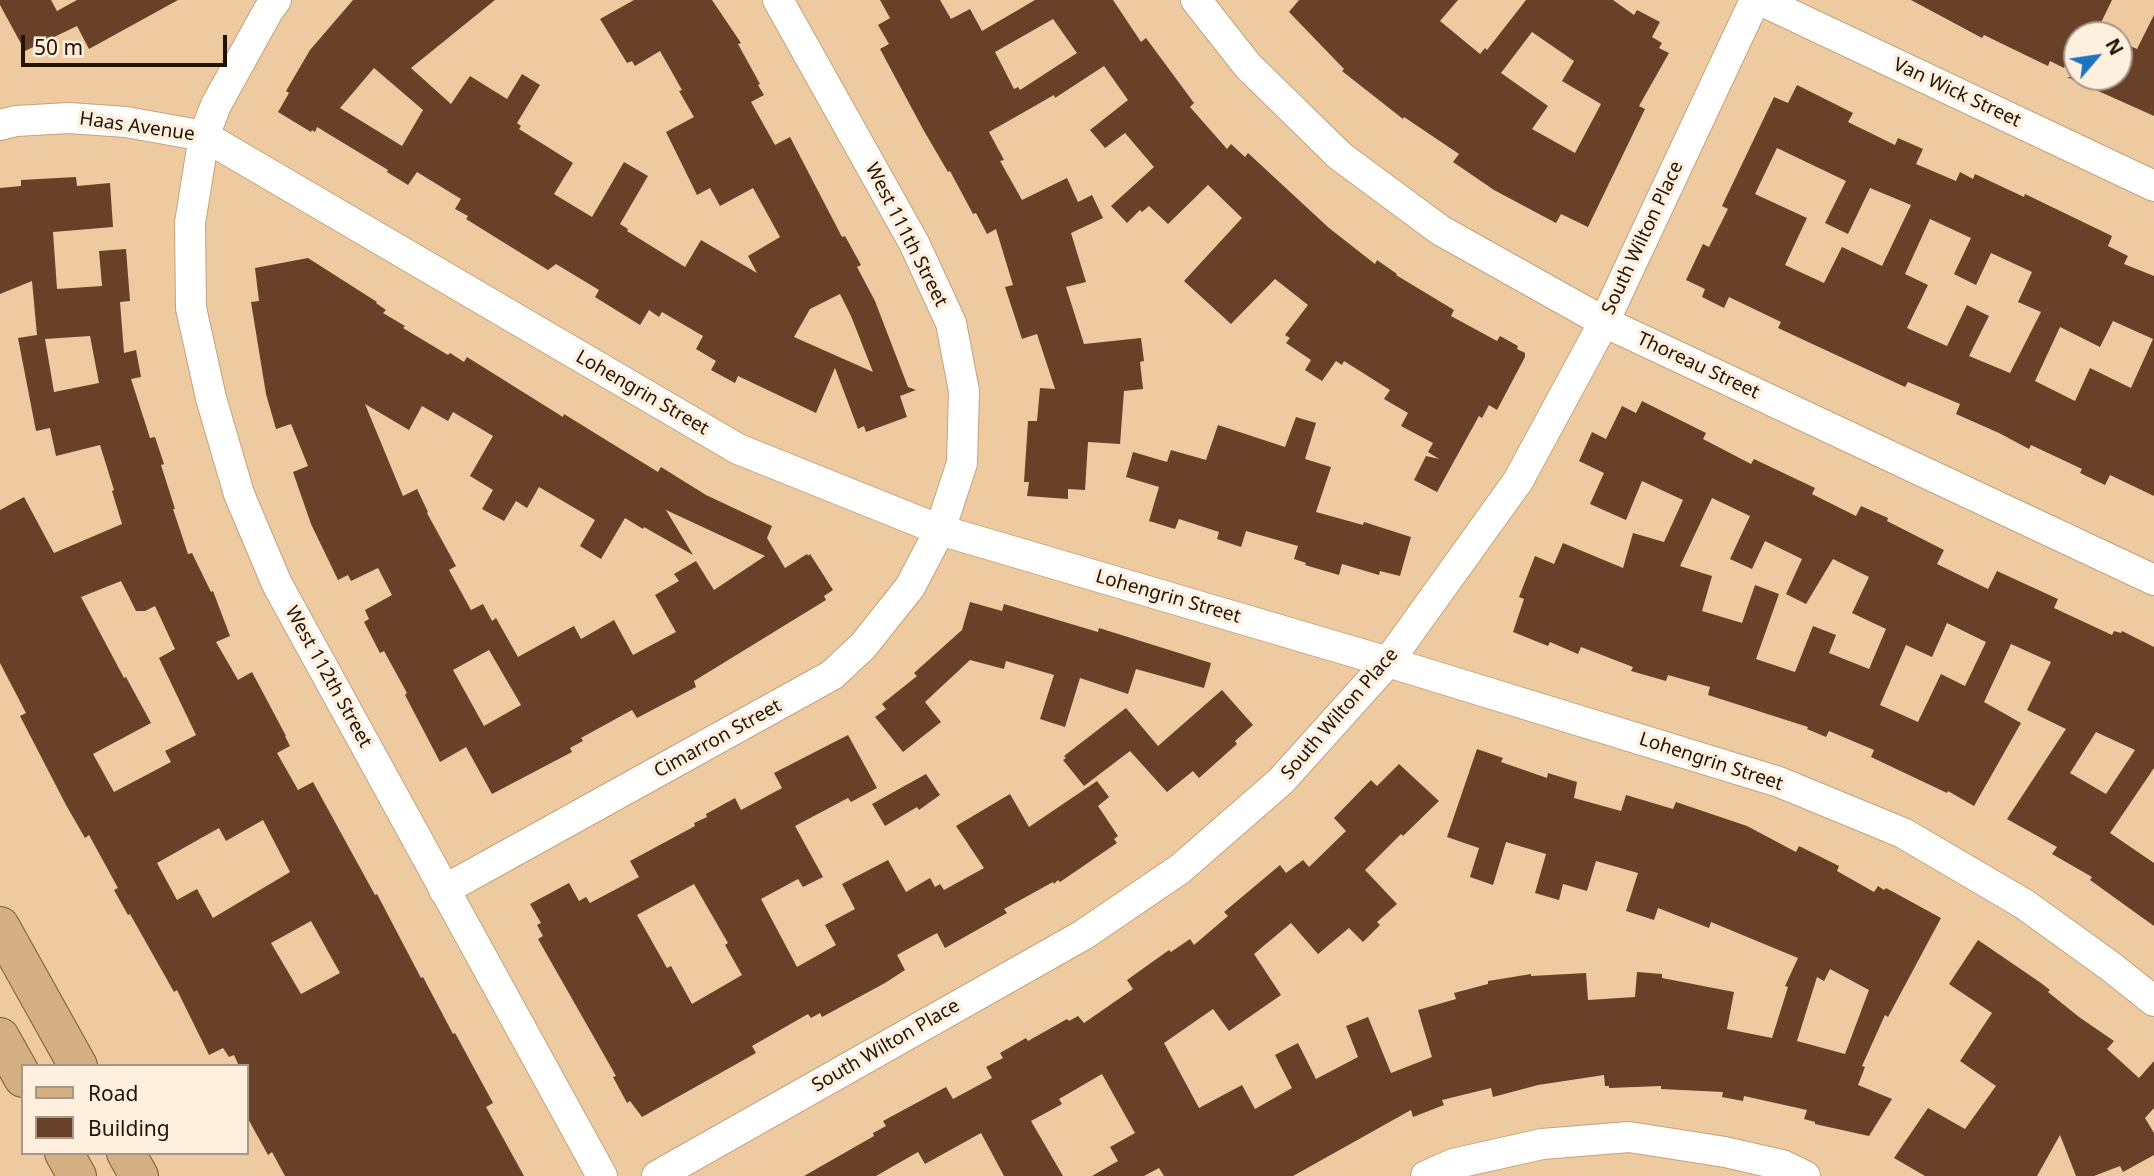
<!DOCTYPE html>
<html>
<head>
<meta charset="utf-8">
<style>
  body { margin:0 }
  #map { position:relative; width:2154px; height:1176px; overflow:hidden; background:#eecaa1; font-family:"Noto Sans",sans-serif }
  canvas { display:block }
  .legend { position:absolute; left:21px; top:1064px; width:228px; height:91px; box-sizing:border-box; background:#feefde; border:2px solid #a69787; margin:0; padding:9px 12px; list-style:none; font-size:21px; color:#211405 }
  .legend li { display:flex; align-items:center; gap:14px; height:35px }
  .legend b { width:35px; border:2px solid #a69787 }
  .north { position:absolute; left:2063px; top:21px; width:70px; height:70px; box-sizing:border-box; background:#feefde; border:2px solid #a69787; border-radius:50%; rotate:61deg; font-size:19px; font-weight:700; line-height:28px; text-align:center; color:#211405 }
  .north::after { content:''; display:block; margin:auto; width:24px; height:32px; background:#1b73c1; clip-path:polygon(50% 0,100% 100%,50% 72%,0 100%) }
  .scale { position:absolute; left:21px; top:35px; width:206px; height:32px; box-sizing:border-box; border:4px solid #211405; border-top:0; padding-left:9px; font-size:21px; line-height:24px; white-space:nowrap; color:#211405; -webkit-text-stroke:5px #feefde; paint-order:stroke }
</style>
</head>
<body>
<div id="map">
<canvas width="2154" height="1176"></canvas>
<ul class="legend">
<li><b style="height:9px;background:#d3b083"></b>Road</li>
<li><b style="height:19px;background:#694028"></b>Building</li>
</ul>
<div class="north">N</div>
<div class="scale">50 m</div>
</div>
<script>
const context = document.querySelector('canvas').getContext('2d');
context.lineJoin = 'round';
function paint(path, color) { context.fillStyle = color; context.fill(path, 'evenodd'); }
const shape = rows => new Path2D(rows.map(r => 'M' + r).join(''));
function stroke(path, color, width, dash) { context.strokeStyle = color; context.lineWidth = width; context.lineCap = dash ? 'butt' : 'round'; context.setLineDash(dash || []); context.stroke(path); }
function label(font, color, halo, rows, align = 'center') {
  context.font = font + ' "Noto Sans",sans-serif'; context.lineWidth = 7; context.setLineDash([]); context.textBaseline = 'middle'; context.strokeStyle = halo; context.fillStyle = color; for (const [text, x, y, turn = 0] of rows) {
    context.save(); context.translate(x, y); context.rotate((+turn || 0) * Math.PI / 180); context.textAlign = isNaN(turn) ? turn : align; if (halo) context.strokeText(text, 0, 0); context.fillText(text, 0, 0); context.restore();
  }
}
const building = shape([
  [0,0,51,0,57,11,77,0,178,0,89,49,77,26,25,51,0,5],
  [353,0,495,0,411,68,451,104,470,76,507,99,522,74,540,85,517,123,521,126,519,129,573,163,554,194,592,217,624,162,648,176,620,224,628,229,627,231,685,267,701,240,757,273,748,256,780,237,753,188,720,206,710,188,697,195,666,132,694,117,679,91,682,90,660,51,635,66,632,61,627,63,600,19,634,0,712,0,741,43,738,44,760,84,758,85,764,95,751,102,775,145,790,137,842,237,845,236,861,265,857,267,875,301,908,387,916,390,900,396,907,417,866,432,864,426,858,429,835,368,816,413,738,376,735,383,711,370,716,361,696,349,703,336,662,312,659,317,649,310,640,325,595,297,599,290,556,264,548,270,466,219,468,216,455,209,461,199,417,172,408,185,387,172,388,170,317,127,315,132,312,130,311,132,278,112,289,93,286,91,310,50],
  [374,68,423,110,402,146,340,108],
  [840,294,851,316,873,372,794,337,810,309],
  [880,0,940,0,951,19,970,9,982,31,1035,0,1113,0,1141,42,1146,38,1194,103,1190,107,1227,149,1231,144,1245,157,1248,153,1329,228,1375,264,1377,260,1397,274,1396,275,1454,310,1451,316,1497,341,1500,336,1518,346,1517,349,1525,353,1525,357,1497,410,1489,405,1482,418,1479,416,1437,492,1414,480,1426,456,1439,459,1428,452,1433,443,1401,426,1408,413,1384,399,1390,390,1344,361,1342,365,1336,361,1322,381,1305,370,1311,360,1286,343,1290,338,1285,335,1308,305,1275,279,1231,324,1184,281,1242,218,1208,185,1168,224,1149,206,1142,212,1140,210,1127,223,1111,206,1154,167,1125,133,1105,148,1090,130,1128,100,1104,66,1055,98,1054,95,989,132,1004,160,1000,161,1022,200,1067,178,1078,202,1092,195,1103,218,1071,233,1086,282,1066,287,1084,344,1141,338,1144,361,1140,362,1143,389,1124,391,1120,444,1088,442,1085,490,1068,489,1068,499,1027,496,1029,482,1024,482,1028,421,1037,421,1040,388,1055,389,1037,334,1022,339,1005,287,1013,285,996,229,987,234,976,213,973,214,950,171,948,172,924,131,880,49,889,44,878,25,890,18],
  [1053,19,1077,53,1020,90,1018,87,1014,89,995,52],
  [1299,0,1458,0,1440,21,1480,54,1485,48,1487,50,1526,0,1613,0,1634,15,1637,10,1660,22,1652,37,1662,43,1659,48,1669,53,1639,106,1645,109,1588,227,1561,214,1556,223,1494,190,1453,162,1459,154,1404,117,1403,119,1342,71,1344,69,1289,12],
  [1532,32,1574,61,1562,81,1601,104,1575,153,1532,129,1548,106,1501,73],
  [1911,0,2112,0,2095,35,2077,35,2077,40,2064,68,2050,61,2048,66,1984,35,1982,38],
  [2154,15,2154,116,2067,77,2119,77,2119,41,2137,49],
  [1797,85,1853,113,1848,122,1895,145,1898,138,1923,149,1916,164,1956,181,1960,172,1973,179,1975,174,2024,197,2025,194,2112,236,2108,246,2128,256,2124,264,2154,276,2154,496,2110,475,2105,485,2080,473,2082,469,2031,445,2029,449,1999,433,1956,414,1960,404,1908,382,1905,387,1778,328,1781,322,1729,297,1724,308,1702,297,1705,289,1686,280,1703,244,1709,247,1728,209,1722,206,1774,97,1788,103],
  [1777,148,1846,181,1825,223,1848,234,1870,188,1911,205,1882,266,1842,247,1824,283,1785,265,1807,218,1755,194],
  [1930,219,1971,238,1954,274,1976,285,1991,253,2032,272,2018,302,2041,312,2010,373,1969,356,1989,316,1967,305,1947,346,1907,328,1928,285,1905,274],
  [2113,321,2153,339,2131,388,2090,368,2075,401,2035,381,2060,327,2100,347],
  [76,177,77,186,110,183,113,227,53,232,57,289,102,286,99,251,126,249,130,301,120,302,124,353,136,350,141,377,131,379,150,438,155,437,164,464,161,465,175,509,173,509,188,554,192,553,211,592,213,591,230,636,216,642,238,680,252,672,286,736,285,736,290,746,277,753,298,790,313,782,375,895,377,894,421,978,423,977,453,1034,455,1033,493,1103,486,1107,524,1176,285,1176,272,1152,268,1155,247,1117,247,1066,239,1066,234,1055,229,1057,223,1048,209,1055,177,990,174,992,130,914,128,915,114,890,118,888,89,835,85,838,66,805,20,716,26,713,0,663,0,510,24,497,54,553,122,524,112,491,114,490,100,445,56,456,50,428,36,431,18,338,37,335,32,281,0,294,0,188,21,186,21,180],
  [90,336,99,383,54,392,45,339],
  [121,581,136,611,145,611,155,606,175,649,159,658,196,735,165,751,171,762,114,792,93,754,151,723,126,677,124,678,81,597],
  [263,820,290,872,213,918,197,889,177,900,157,863,219,828,226,841],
  [311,921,340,973,301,994,271,943],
  [308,258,377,302,376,303,386,310,383,313,405,326,403,328,448,355,450,353,464,362,467,357,563,417,564,414,658,472,661,467,706,495,772,526,767,538,785,568,807,554,808,556,810,554,833,590,824,596,826,600,694,681,696,687,637,718,632,710,581,738,583,741,570,748,572,752,492,794,466,747,440,762,405,695,407,693,384,651,380,653,364,622,369,619,365,610,392,595,378,568,351,581,348,575,338,580,311,524,293,472,308,466,291,424,276,429,266,394,251,302,259,301,255,268],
  [365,404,409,430,422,406,448,421,453,412,493,436,470,476,493,490,482,509,504,521,516,501,527,508,539,487,595,520,580,546,601,559,625,518,643,529,644,527,693,555,666,510,765,556,714,590,696,561,674,574,679,581,655,595,676,632,633,655,614,620,581,639,574,626,518,657,496,618,492,621,483,604,471,610,449,570,456,566,427,513,428,512,417,489,403,496],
  [489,650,521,705,484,726,453,670],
  [1642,401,1706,433,1703,439,1751,464,1754,459,1815,488,1812,494,1856,516,1861,506,1888,518,1887,521,1944,550,1937,564,1988,589,1997,571,2058,599,2054,608,2112,635,2114,631,2121,633,2122,631,2154,647,2154,768,2110,833,2154,863,2154,926,2090,880,2092,877,2052,854,2057,847,2007,819,2066,729,2027,710,2051,662,2011,644,1984,702,2021,723,1974,806,1948,791,1947,793,1871,757,1874,750,1829,731,1826,737,1807,729,1808,727,1708,695,1710,687,1668,675,1666,681,1631,671,1633,667,1581,647,1578,654,1550,642,1548,646,1513,632,1524,599,1519,597,1535,556,1554,564,1563,543,1623,568,1633,533,1664,542,1683,500,1642,481,1626,520,1590,504,1604,473,1579,461,1592,432,1606,439,1622,406,1636,413],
  [1712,498,1750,516,1730,559,1752,569,1765,541,1802,559,1786,594,1806,604,1833,559,1869,577,1852,613,1886,629,1869,669,1829,653,1836,635,1813,626,1795,672,1756,659,1779,594,1755,585,1742,623,1702,611,1712,576,1680,566],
  [1947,623,1986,642,1965,686,1941,674,1918,722,1880,705,1906,645,1932,657],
  [2096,732,2135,750,2106,794,2070,773],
  [1296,417,1316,423,1305,459,1331,467,1316,512,1363,525,1364,522,1411,537,1400,576,1380,571,1379,575,1342,564,1339,575,1305,565,1306,563,1294,559,1298,546,1246,531,1241,547,1217,539,1219,532,1179,519,1175,529,1149,521,1159,487,1126,477,1133,452,1167,462,1171,450,1206,460,1218,425,1285,447],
  [970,602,1002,611,1004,604,1098,632,1099,628,1211,663,1204,688,1136,669,1128,694,1080,678,1065,727,1040,719,1054,675,1006,661,1004,669,970,660,925,702,941,722,903,752,875,717,886,709,882,704,917,676,914,673,962,630],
  [1222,690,1253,725,1235,741,1237,744,1199,778,1193,771,1167,792,1130,751,1084,786,1063,760,1066,758,1064,756,1126,708,1158,746],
  [848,735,877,788,851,802,848,798,795,826,823,877,803,887,798,879,761,899,797,967,836,945,825,925,855,909,842,884,888,860,906,892,930,878,935,887,940,884,944,890,984,868,956,826,1010,794,1029,827,1097,781,1109,797,1098,806,1118,836,1114,839,1117,843,1060,882,1058,880,1054,884,1053,882,1004,909,1007,913,945,948,937,933,897,955,905,970,885,983,822,1017,820,1013,811,1018,808,1014,752,1046,756,1053,642,1117,630,1101,627,1103,613,1077,616,1076,538,939,543,936,537,925,541,923,530,904,569,883,579,901,586,897,590,903,639,877,630,861,695,826,694,823,707,817,706,814,735,798,741,810,782,788,774,773],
  [694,884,728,943,725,945,742,975,692,1004,671,966,667,968,637,915],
  [1477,749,1503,758,1501,762,1547,778,1548,773,1577,782,1574,798,1621,811,1626,795,1673,809,1676,802,1747,826,1796,852,1799,846,1839,866,1837,871,1874,892,1878,886,1884,890,1886,888,1941,918,1888,1017,1885,1015,1862,1066,1865,1067,1858,1085,1892,1099,1869,1136,1815,1124,1815,1122,1804,1119,1807,1110,1744,1096,1743,1101,1722,1097,1723,1092,1661,1089,1661,1086,1609,1088,1609,1086,1605,1086,1604,1075,1538,1085,1493,1097,1491,1088,1442,1100,1444,1105,1413,1117,1411,1110,1293,1176,1164,1176,1159,1168,1144,1176,1092,1176,1118,1161,1110,1147,1135,1133,1102,1074,1059,1099,1062,1104,1031,1121,1063,1176,1004,1176,981,1133,925,1164,918,1152,876,1176,804,1176,874,1136,873,1133,886,1126,883,1121,946,1087,953,1099,992,1078,986,1067,1003,1058,1000,1053,1026,1038,1028,1041,1067,1019,1069,1021,1078,1016,1084,1023,1133,989,1127,980,1169,950,1171,952,1190,939,1194,945,1228,916,1224,912,1280,865,1286,873,1303,860,1309,867,1346,831,1334,818,1371,780,1377,786,1399,764,1439,801,1403,836,1401,834,1365,870,1397,904,1377,922,1380,925,1363,942,1349,928,1318,954,1291,923,1254,954,1281,995,1229,1031,1213,1009,1164,1043,1199,1108,1242,1085,1255,1109,1292,1088,1275,1055,1298,1043,1316,1079,1358,1057,1346,1026,1368,1017,1391,1073,1432,1057,1418,1010,1456,999,1454,993,1488,984,1488,981,1531,974,1531,976,1586,973,1588,1000,1635,997,1637,972,1662,974,1662,978,1734,992,1727,1029,1772,1038,1788,987,1785,986,1798,958,1711,922,1709,928,1658,908,1654,920,1626,911,1638,873,1596,861,1587,891,1563,884,1559,900,1535,893,1546,854,1506,842,1493,885,1470,877,1479,848,1447,837],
  [1830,969,1869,990,1845,1054,1797,1041,1817,977,1824,981],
  [926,774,940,795,919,810,917,807,885,826,872,804],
  [1978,940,2041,983,2050,990,2048,992,2079,1017,2114,1041,2107,1049,2139,1078,2154,1061,2154,1108,2145,1118,2154,1133,2154,1155,2123,1172,2120,1166,2094,1176,2076,1176,2060,1135,2037,1176,1925,1176,1894,1158,1928,1108,1965,1129,1996,1086,1960,1061,1992,1013,1949,984]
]);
const minor = shape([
  [1196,0,1248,66,1340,156,1440,230,1604,322,2154,580],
  [1760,0,2154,186],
  [0,125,16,121,69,118,126,122,204,136,216,105,268,11,276,0],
  [444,890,832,675,863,646,910,587,940,530,962,463,964,391,951,323,914,243,778,0],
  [602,1176,277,584,239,494,211,398,191,308,190,223,204,136,738,449,940,530,1388,662,1779,782,1903,833,2024,904,2110,966,2154,1001],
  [657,1176,1083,935,1180,869,1281,781,1388,662,1518,481,1604,322,1755,0],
  [1426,1176,1453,1164,1542,1144,1629,1137,1725,1152,1782,1165,1805,1176]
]);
const primary = shape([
  [0,926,78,1066],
  [0,1037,23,1078],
  [64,1153,77,1176],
  [126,1153,139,1176]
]);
const streetNames = [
  ["Van Wick Street",1957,93,25],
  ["Haas Avenue",137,127,8],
  ["West 111th Street",906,235,63],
  ["South Wilton Place",1643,238,-65],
  ["Thoreau Street",1698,366,25],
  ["Lohengrin Street",642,393,30],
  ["Lohengrin Street",1168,597,16],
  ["West 112th Street",328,677,61],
  ["South Wilton Place",1340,714,-49],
  ["Cimarron Street",718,739,-29],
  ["Lohengrin Street",1711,762,18],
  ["South Wilton Place",886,1046,-30]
];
paint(building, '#694028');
stroke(minor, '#c5a27b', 32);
stroke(primary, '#815821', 40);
stroke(minor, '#fff', 30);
stroke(primary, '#d3b083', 38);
label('19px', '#211405', '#feefde', streetNames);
</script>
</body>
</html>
